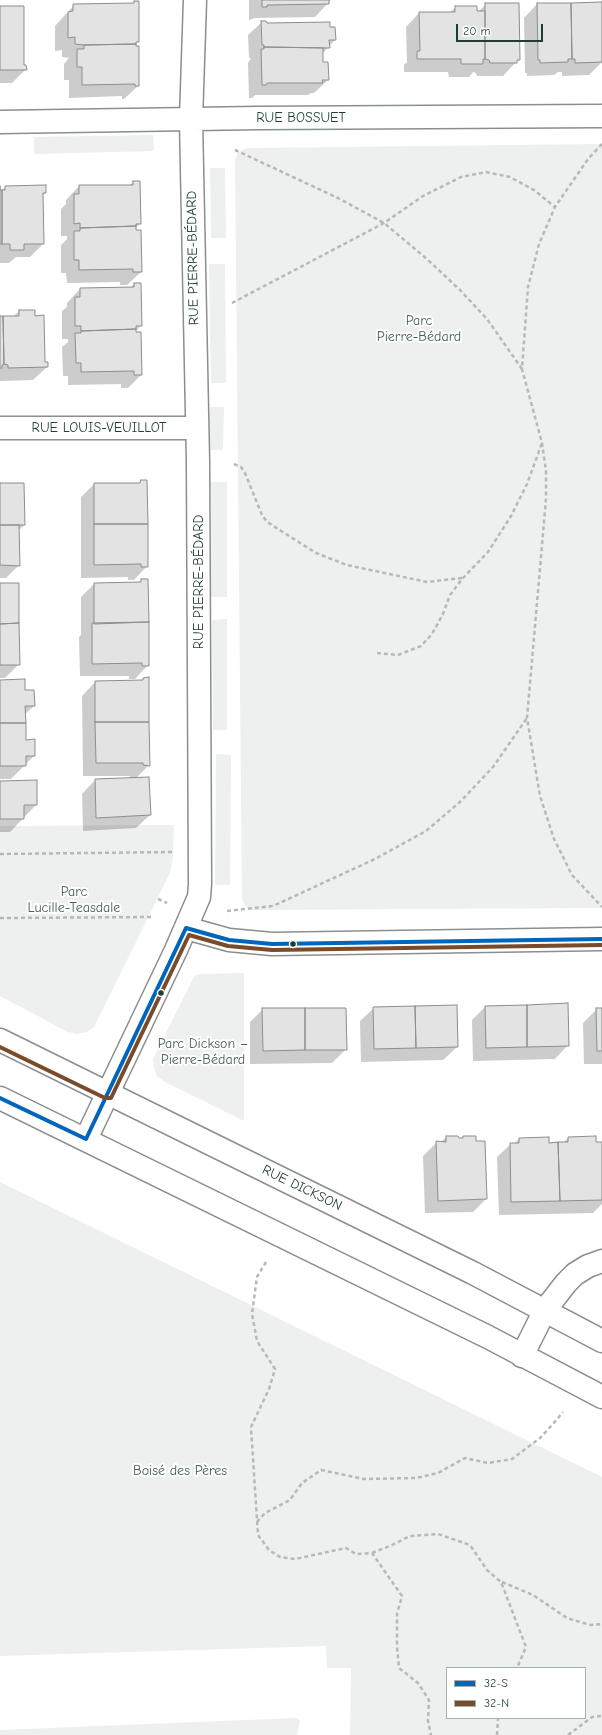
<!DOCTYPE html>
<html>
<head>
<meta charset="utf-8">
<style>
	body { margin:0 }
	#map { position:relative; width:602px; height:1735px; overflow:hidden; background:#fff; font-family:"Comic Neue",sans-serif }
	canvas { display:block }
	.legend { position:absolute; left:446px; top:1667px; width:140px; height:52px; box-sizing:border-box; background:#fff; border:1px solid #a5b1ae; margin:0; padding:5px 7px; list-style:none; font-size:12px; color:#1f3d34 }
	.legend li { display:flex; align-items:center; gap:8px; height:20px }
	.legend b { width:20px; border:1px solid #a5b1ae }
	.scale { position:absolute; left:456px; top:24px; width:87px; height:18px; box-sizing:border-box; border:2px solid #1f3d34; border-top:0; padding-left:5px; font-size:12px; line-height:14px; white-space:nowrap; color:#1f3d34; -webkit-text-stroke:3px #fff; paint-order:stroke }
</style>
</head>
<body>
<div id="map">
<canvas width="602" height="1735"></canvas>
<ul class="legend">
<li><b style="height:5px;background:#0065bd"></b>32-S</li>
<li><b style="height:5px;background:#7a4b2a"></b>32-N</li>
</ul>
<div class="scale">20 m</div>
</div>
<script>
const context = document.querySelector('canvas').getContext('2d');
context.lineJoin = 'round';
function fillPath(path, color) { context.fillStyle = color; context.fill(path, 'evenodd'); }
const toPath = rows => new Path2D(rows.map(r => 'M' + r).join(''));
function stroke(path, color, width, dash) { context.strokeStyle = color; context.lineWidth = width; context.lineCap = dash ? 'butt' : 'round'; context.setLineDash(dash || []); context.stroke(path); }
function write(font, color, halo, rows, align = 'center') {
  context.font = font + ' "Comic Neue",sans-serif'; context.lineWidth = 4; context.setLineDash([]); context.textBaseline = 'middle'; context.strokeStyle = halo; context.fillStyle = color; for (const [text, x, y, turn = 0] of rows) {
    context.save(); context.translate(x, y); context.rotate((+turn || 0) * Math.PI / 180); context.textAlign = isNaN(turn) ? turn : align; if (halo) context.strokeText(text, 0, 0); context.fillText(text, 0, 0); context.restore();
  }
}
fillPath(toPath([
	[153,135,154,151,34,154,34,137],
	[602,144,602,908,250,910,245,906,242,899,235,161,237,154,242,150,249,148],
	[210,168,225,168,226,238,211,238],
	[209,264,225,264,226,383,211,383],
	[210,407,224,407,223,450,209,450],
	[211,482,227,482,227,597,211,597],
	[227,619,227,730,213,730,212,620],
	[216,754,231,755,230,885,215,885],
	[174,825,173,858,170,873,94,1027,87,1032,77,1034,68,1032,0,996,0,826],
	[244,973,244,1121,165,1082,157,1076,154,1068,153,1059,195,975,200,974],
	[0,1182,602,1477,602,1735,350,1735,351,1668,327,1668,326,1646,0,1656],
	[447,1668,585,1668,585,1718,447,1718],
	[296,1718,300,1721,297,1735,0,1735,0,1730]
]), '#edf0ef');
fillPath(toPath([
	[249,0,331,0,315,17,255,18,249,20],
	[134,2,138,41,135,45,138,86,124,99,122,99,122,96,69,98,69,80,64,80,64,64,69,58,62,57,62,50,55,51,55,26,74,5,132,4],
	[602,3,602,62,589,75,562,76,562,72,558,72,554,75,527,76,527,73,525,73,524,18,537,4],
	[486,4,519,59,503,76,477,76,476,73,473,72,469,77,449,77,448,72,404,72,404,65,407,62,406,27,419,13,449,13,456,7,476,14],
	[0,7,26,69,12,83,0,83],
	[262,22,266,24,329,28,335,40,322,54,322,62,328,80,314,93,311,93,308,95,255,95,252,98,249,98,248,63,251,58,249,58,248,35],
	[133,182,139,182,140,223,135,229,141,272,127,285,120,285,120,282,67,283,66,273,61,273,61,245,67,239,67,236,61,236,61,209,66,204,66,200,79,186,129,186],
	[6,187,45,193,42,196,43,244,30,257,16,257,9,263,0,263,0,191],
	[134,284,141,325,134,333,141,375,128,388,121,388,121,384,68,385,68,376,63,376,62,347,68,342,68,339,62,339,62,311,67,307,67,303,80,289,130,288],
	[19,311,47,367,33,380,0,381,0,317,13,317],
	[141,481,147,566,134,580,128,580,128,577,81,578,81,497,94,484,138,484],
	[0,484,24,525,18,531,19,565,6,578,0,578],
	[142,580,148,665,135,679,129,679,129,676,80,676,79,637,81,635,81,597,94,584,139,583],
	[0,584,19,664,5,678,0,678],
	[143,679,149,765,136,778,150,815,136,828,83,831,82,794,95,780,130,779,130,776,83,776,82,696,95,682,140,681],
	[0,681,24,691,34,706,24,715,25,741,34,756,11,779,0,779],
	[0,782,36,805,10,832,0,832],
	[485,1007,568,1045,555,1059,473,1061,472,1020],
	[374,1008,457,1047,443,1060,361,1062,360,1021],
	[263,1009,346,1049,332,1063,250,1064,250,1022],
	[597,1009,602,1009,602,1064,584,1064,583,1023],
	[446,1137,461,1139,463,1137,475,1137,486,1199,473,1212,425,1213,423,1156,437,1142,441,1142],
	[568,1138,602,1143,602,1204,593,1213,499,1215,497,1157,511,1144,514,1144,519,1139,548,1144,563,1143]
]), '#0003');
const building = toPath([
	[262,0,329,0,329,4,267,5,267,7,262,7,262,0],
	[134,1,139,1,139,42,136,42,136,44,84,45,75,44,75,37,68,38,68,12,73,11,73,4,134,3,134,1],
	[602,2,602,62,575,63,575,59,572,59,571,3,602,2],
	[485,3,519,3,520,60,517,60,517,63,490,63,489,60,485,59,485,3],
	[537,3,571,3,572,59,568,59,568,62,540,63,540,60,538,60,537,3],
	[0,6,24,6,24,65,26,65,27,70,0,70,0,6],
	[455,6,477,6,477,11,485,11,485,59,483,59,483,64,461,64,461,59,417,59,417,51,420,51,419,12,455,12,455,6],
	[261,21,266,21,267,23,330,22,330,27,335,27,336,40,329,40,330,48,264,47,264,45,262,45,261,21],
	[136,44,136,46,139,46,139,86,135,86,135,84,82,85,82,67,77,67,77,49,84,49,84,45,136,44],
	[264,47,323,48,323,62,328,62,329,80,322,80,323,83,267,83,266,85,262,85,261,49,264,49,264,47],
	[133,181,140,181,141,224,136,224,136,226,80,228,80,223,74,224,74,194,79,194,79,185,133,185,133,181],
	[46,185,46,193,43,193,44,244,24,244,24,250,10,250,10,244,2,244,2,190,5,190,5,186,46,185],
	[0,186,0,190,2,190,2,244,0,244,0,186],
	[136,226,136,230,141,230,142,272,133,272,133,269,79,270,79,260,74,260,74,231,80,231,80,228,136,226],
	[134,283,141,283,142,326,136,326,136,329,81,331,81,326,75,326,75,297,80,297,80,288,134,287,134,283],
	[19,310,35,310,35,316,44,315,45,362,48,362,48,367,8,368,8,365,4,364,3,316,19,316,19,310],
	[0,316,3,316,4,364,2,365,2,368,0,368,0,316],
	[136,329,136,332,141,332,142,375,134,375,134,371,81,372,81,363,76,363,75,333,81,333,81,331,136,329],
	[141,480,147,480,148,524,94,524,94,483,140,483,141,480],
	[0,483,24,483,25,525,0,525,0,483],
	[94,524,148,524,148,567,141,567,141,564,94,565,94,524],
	[0,525,19,525,20,566,0,565,0,525],
	[141,579,148,579,149,622,94,624,94,583,141,582,141,579],
	[0,583,19,583,19,623,0,624,0,583],
	[149,622,149,666,142,666,142,663,92,664,92,623,149,622],
	[19,623,20,665,0,665,0,624,19,623],
	[149,677,149,722,95,722,95,681,143,680,143,678,149,677],
	[25,679,25,690,34,690,35,706,25,706,26,723,0,723,0,680,25,679],
	[95,722,149,722,150,766,143,765,143,763,96,763,95,722],
	[0,723,26,723,26,740,35,739,35,756,26,756,26,766,0,766,0,723],
	[149,777,151,815,96,818,95,779,149,777],
	[37,780,37,805,24,805,24,819,0,819,0,781,37,780],
	[568,1003,569,1046,527,1047,527,1005,568,1003],
	[457,1005,458,1047,416,1048,415,1006,457,1005],
	[527,1005,527,1047,486,1048,485,1006,527,1005],
	[415,1006,416,1048,374,1049,373,1007,415,1006],
	[262,1008,305,1008,305,1050,263,1051,262,1008],
	[305,1008,346,1008,347,1050,305,1050,305,1008],
	[596,1008,602,1008,602,1051,597,1051,596,1008],
	[446,1136,458,1136,459,1138,463,1138,463,1136,476,1136,476,1141,485,1141,487,1199,438,1201,436,1141,446,1142,446,1136],
	[596,1136,596,1142,602,1142,602,1200,560,1201,558,1142,568,1142,568,1137,596,1136],
	[549,1137,549,1143,558,1142,560,1201,511,1202,510,1143,519,1143,519,1138,549,1137]
]);
fillPath(building, '#e2e3e2');
stroke(building, '#898f8d', 1);
const minor = toPath([
	[0,122,258,118,602,116],
	[0,428,197,428],
	[186,928,229,940,272,944,602,939],
	[86,1139,176,950,199,897,200,884,198,462,191,120,195,0],
	[522,1356,545,1310,566,1283,575,1274,588,1266,602,1261]
]);
const secondary = toPath([
	[0,1040,473,1273,602,1341],
	[0,1098,488,1337,602,1397]
]);
stroke(minor, '#898f8d', 25);
stroke(secondary, '#898f8d', 25);
stroke(toPath([
	[602,144,588,159,555,207,539,244,528,287,522,369,542,443,546,471,546,499,527,718,540,796,554,839,572,875,602,907],
	[235,150,338,198,384,223,428,260,460,290,487,319,522,369],
	[232,303,384,223,423,196,461,177,486,172,510,177,534,190,555,207],
	[234,464,241,467,245,473,262,515,267,522,316,553,347,565,427,582,462,578],
	[377,653,398,655,421,646,432,634,443,614,450,595,463,578,488,552,511,516,527,484,542,443],
	[0,854,175,852],
	[158,899,167,903],
	[227,911,273,906,375,859,426,831,460,802,493,767,527,718],
	[0,918,152,917],
	[266,1262,257,1277,252,1314,257,1341,275,1369,269,1389,251,1427,258,1535,269,1550,280,1557,295,1559,346,1548,356,1554,372,1553,402,1596,397,1614,397,1647,399,1668,418,1683,429,1700,428,1721,431,1735],
	[257,1522,265,1513,290,1500,302,1483,321,1470,364,1479,416,1478,438,1473,465,1458,488,1463,512,1459,540,1438,553,1424,563,1412],
	[372,1553,392,1545,410,1536,438,1534,470,1545,487,1570,501,1582,526,1647,517,1668],
	[502,1582,533,1595,567,1618,590,1625,602,1624],
	[497,1735,498,1718],
	[568,1735,592,1717,602,1716]
]), '#b6b9b8', 2.5, [4, 3]);
stroke(minor, '#fff', 22);
stroke(secondary, '#fff', 22);
stroke(toPath([
	[0,1098,86,1139,186,928,229,940,272,944,602,939]
]), '#0065bd', 4);
stroke(toPath([
	[0,1047,105,1098,111,1098,189,935,228,946,272,950,602,945]
]), '#7a4b2a', 4);
for (const [x, y, r, color] of [
	[293,944,3.5,"#1f3d34"],
	[161,993,3.5,"#1f3d34"]
]) { const dot = new Path2D(); dot.arc(x, y, r, 0, 2 * Math.PI); context.fillStyle = color; context.fill(dot); stroke(dot, '#fff', 1.5); }
write('14px', '#1f3d34', '#fff', [
	["RUE BOSSUET",301,118],
	["RUE PIERRE-BÉDARD",193,258,-91],
	["RUE LOUIS-VEUILLOT",99,428],
	["RUE PIERRE-BÉDARD",199,582,-90],
	["RUE DICKSON",302,1188,26]
]);
write('14px', '#455e57', '#fff', [
	["Parc",419,321],
	["Pierre-Bédard",419,337],
	["Parc",74,892],
	["Lucille-Teasdale",74,908],
	["Parc Dickson –",203,1044],
	["Pierre-Bédard",203,1060],
	["Boisé des Pères",180,1471]
]);
</script>
</body>
</html>
